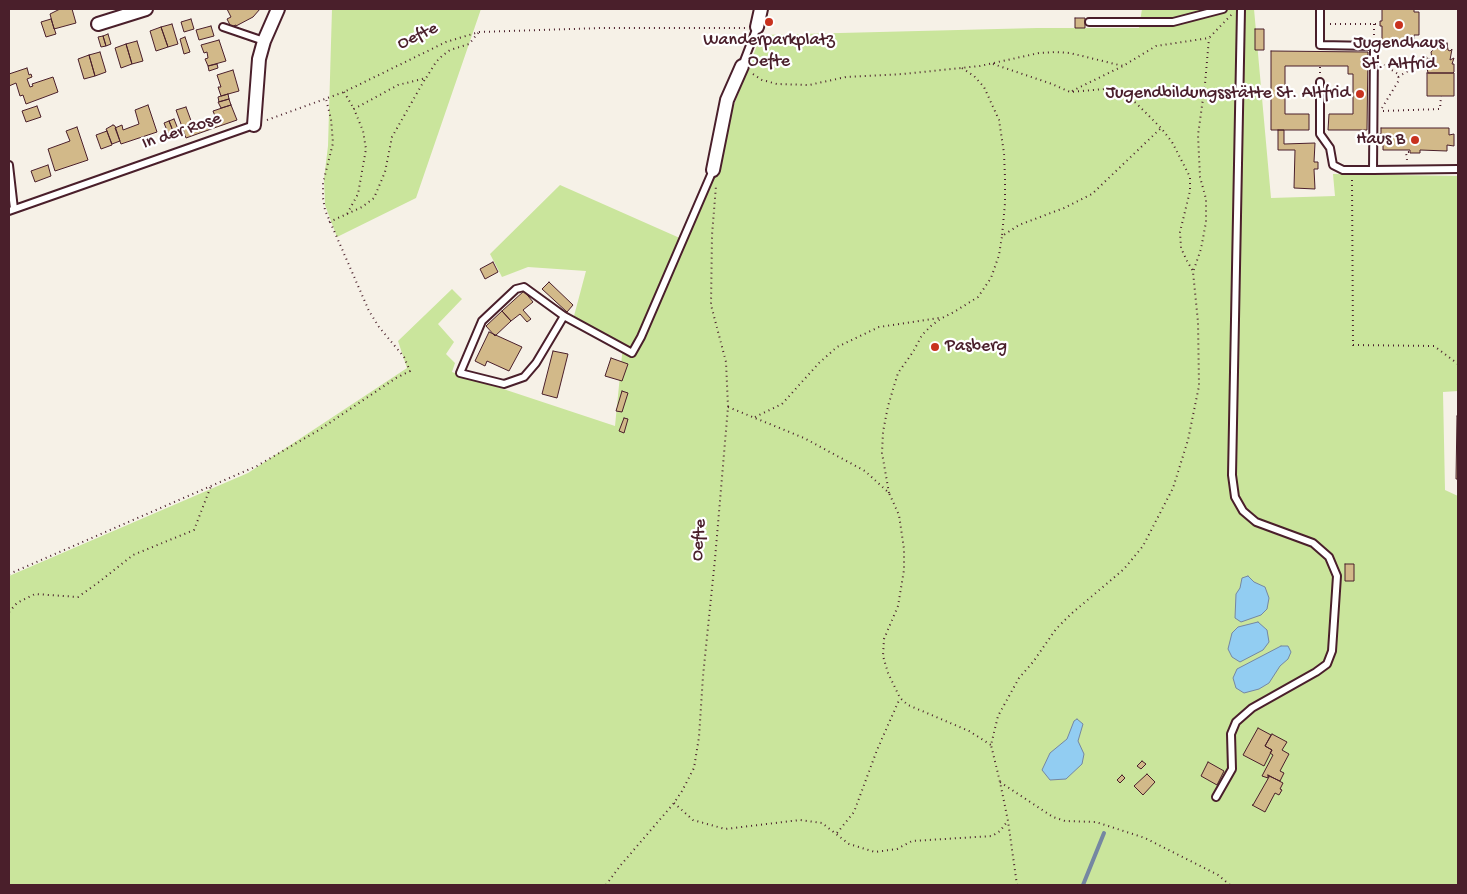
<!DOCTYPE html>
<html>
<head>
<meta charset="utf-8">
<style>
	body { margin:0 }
	#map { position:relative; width:1467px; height:894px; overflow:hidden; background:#f6f1e7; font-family:"Gochi Hand",sans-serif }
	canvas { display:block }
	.frame { position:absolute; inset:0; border:10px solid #4a1f2b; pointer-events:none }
</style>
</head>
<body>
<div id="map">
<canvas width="1467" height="894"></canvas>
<div class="frame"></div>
</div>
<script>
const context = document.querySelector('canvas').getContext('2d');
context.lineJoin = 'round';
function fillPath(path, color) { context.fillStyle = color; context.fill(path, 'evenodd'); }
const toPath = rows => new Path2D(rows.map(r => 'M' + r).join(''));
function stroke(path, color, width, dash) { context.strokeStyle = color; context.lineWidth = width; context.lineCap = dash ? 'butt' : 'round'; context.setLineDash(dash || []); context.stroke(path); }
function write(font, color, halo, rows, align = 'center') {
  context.font = font + ' "Gochi Hand",sans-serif'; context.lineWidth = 4.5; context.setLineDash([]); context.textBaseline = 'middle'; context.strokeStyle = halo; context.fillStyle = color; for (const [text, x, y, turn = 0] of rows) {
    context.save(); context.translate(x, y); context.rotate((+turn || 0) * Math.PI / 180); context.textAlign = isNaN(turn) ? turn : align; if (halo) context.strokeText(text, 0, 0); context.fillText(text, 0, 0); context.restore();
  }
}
fillPath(toPath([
	[332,9,481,9,416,198,337,237,325,205,324,179,328,146],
	[1142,9,1254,9,1271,198,1335,196,1333,174,1458,176,1458,391,1443,392,1445,490,1458,496,1458,885,9,885,9,576,248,473,407,368,398,341,452,289,462,299,438,324,454,342,446,354,455,363,452,372,615,426,623,345,574,316,586,271,528,267,502,277,490,254,560,185,682,239,761,35,1037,28,1139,28]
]), '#cae59c');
const water = toPath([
	[1248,576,1254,582,1265,587,1269,598,1267,609,1261,615,1241,622,1235,618,1236,594,1240,588,1242,578,1248,576],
	[1258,622,1267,630,1269,642,1263,650,1240,662,1232,657,1228,649,1232,633,1238,627,1258,622],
	[1281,646,1288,646,1291,652,1288,659,1280,666,1269,683,1259,689,1244,693,1236,688,1233,678,1237,669,1281,646],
	[1077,719,1083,724,1078,741,1084,754,1082,764,1066,779,1050,780,1042,770,1050,753,1067,739,1074,721,1077,719]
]);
fillPath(water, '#92cdf2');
stroke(water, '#7587a2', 1);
stroke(toPath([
	[1083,885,1104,833]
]), '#7587a2', 4);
const building = toPath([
	[60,9,72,9,76,23,54,29,50,14,60,9],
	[227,9,260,9,253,17,236,26,236,25,231,27,227,19,231,17,227,9],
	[1382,9,1414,9,1414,12,1419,12,1419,35,1414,35,1414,41,1382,41,1382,26,1380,26,1380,21,1382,21,1382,9],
	[1075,18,1085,18,1085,28,1075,28,1075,18],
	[51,19,56,34,46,37,41,22,51,19],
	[191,19,194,29,184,32,181,22,191,19],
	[172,24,178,44,168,47,161,27,172,24],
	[211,26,214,36,199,40,196,30,211,26],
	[161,27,168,47,156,51,150,31,161,27],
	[1255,29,1264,29,1264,50,1255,50,1255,29],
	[108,34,111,44,106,46,103,36,108,34],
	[103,36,106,46,101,47,98,37,103,36],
	[185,37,190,52,184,54,180,39,185,37],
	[219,40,226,61,208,66,205,59,208,58,207,52,204,53,201,45,219,40],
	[137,41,143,61,132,64,126,44,137,41],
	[1447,43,1448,50,1450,51,1452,49,1450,60,1454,58,1452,64,1454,64,1454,72,1453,73,1428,73,1427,68,1432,67,1432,65,1427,65,1425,55,1428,59,1432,58,1431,52,1435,48,1446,50,1447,43],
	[126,44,132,64,121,68,115,48,126,44],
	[1271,51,1368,52,1367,130,1328,130,1329,114,1353,114,1353,74,1348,74,1348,66,1285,66,1285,114,1309,114,1309,130,1271,130,1271,51],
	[100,52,106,72,95,76,89,55,100,52],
	[89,55,95,76,84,79,78,59,89,55],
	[217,64,218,68,209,71,208,66,217,64],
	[27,68,29,75,31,74,32,77,27,79,30,87,33,86,32,84,53,77,58,92,26,104,23,95,20,96,16,83,9,86,9,74,27,68],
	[233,70,239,91,221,96,218,87,221,87,217,75,233,70],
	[1427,73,1454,73,1454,96,1427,96,1427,73],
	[228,94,229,99,219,102,218,97,228,94],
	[229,99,231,105,221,108,218,102,229,99],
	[148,105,157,132,121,144,115,128,122,125,123,130,139,124,135,110,148,105],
	[231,105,237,120,214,128,210,118,215,116,213,111,231,105],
	[37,106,41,117,26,122,22,111,37,106],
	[186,107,193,126,210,118,214,128,186,138,176,110,186,107],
	[174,119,178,129,173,131,169,121,174,119],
	[169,121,173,131,168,133,164,123,169,121],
	[113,125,115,126,120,141,112,144,106,129,113,125],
	[77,127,88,160,55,171,48,149,70,141,66,131,77,127],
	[1381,128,1449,128,1449,135,1454,134,1454,146,1447,145,1447,151,1420,150,1420,153,1410,153,1410,150,1383,150,1383,145,1376,145,1376,134,1381,134,1381,128],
	[1278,130,1284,130,1284,144,1315,143,1314,162,1318,162,1318,169,1314,169,1315,189,1294,188,1295,150,1278,150,1278,130],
	[107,131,112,145,101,149,96,135,107,131],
	[48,165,51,176,35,182,31,171,48,165],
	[493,262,498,272,485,279,480,269,493,262],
	[549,282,573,305,567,312,542,289,549,282],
	[524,291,533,302,523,310,531,319,527,322,520,314,511,321,502,311,524,291],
	[502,311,511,321,495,336,486,326,502,311],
	[489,332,522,347,509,371,487,361,485,366,475,361,489,332],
	[553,351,568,354,557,398,542,394,553,351],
	[611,358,628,364,622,381,605,376,611,358],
	[622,391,628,393,622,412,616,411,622,391],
	[1457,416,1458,416,1458,479,1456,479,1457,416],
	[624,418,628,419,624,433,619,431,624,418],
	[1345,564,1354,564,1354,581,1345,581,1345,564],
	[1258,728,1271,735,1265,746,1272,750,1264,766,1243,755,1258,728],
	[1272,734,1287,742,1282,750,1289,754,1280,771,1284,773,1280,781,1269,776,1268,775,1268,778,1262,776,1273,755,1270,753,1272,750,1265,746,1272,734],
	[1142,761,1146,764,1141,769,1137,766,1142,761],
	[1208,762,1224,771,1217,785,1201,776,1208,762],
	[1147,774,1155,782,1143,795,1134,786,1147,774],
	[1122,775,1125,778,1120,783,1117,780,1122,775],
	[1268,775,1283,783,1280,789,1282,790,1279,795,1275,793,1265,812,1252,805,1253,805,1269,777,1268,775]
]);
fillPath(building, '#d2b989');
stroke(building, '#4a1f2b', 1);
const lane = toPath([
	[1320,9,1320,45,1374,46,1373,170,1458,169],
	[1089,22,1173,22,1223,9],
	[223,27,264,41],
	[742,66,757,27],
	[1320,82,1320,134,1330,148,1333,165,1343,170,1373,170],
	[9,165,14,209],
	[9,211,254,125],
	[564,316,536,363,524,377,504,384,460,373,482,321,516,289,524,287,564,316,632,353,641,337,713,170],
	[1216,797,1232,769,1231,734,1236,722,1252,708,1316,672,1327,664,1332,651,1337,576,1329,557,1313,543,1256,522,1243,511,1235,497,1232,475,1241,9]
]);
const street = toPath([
	[98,24,146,9],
	[757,27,761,9],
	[254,125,259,59,264,41,278,9],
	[713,170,727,100,742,66]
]);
stroke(lane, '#4a1f2b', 10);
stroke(street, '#4a1f2b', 16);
stroke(toPath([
	[1330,24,1380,24],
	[1374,24,1374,36],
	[993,64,1052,84,1070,92,1105,89,1120,93,1136,103,1161,128,1172,142,1190,177,1190,191,1180,232,1181,248,1187,261,1193,271],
	[1320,67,1320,73],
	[962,68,974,76,984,87,999,120,1004,153,1005,178,1005,203,1002,236],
	[753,74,762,80,777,84,809,85,846,77,903,74,980,66,1039,53,1056,52,1070,53,1123,66,1156,46,1209,38,1232,14],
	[1398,77,1413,68,1432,66],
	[1072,91,1123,66],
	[344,92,354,109],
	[1382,108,1399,80,1398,74,1384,65],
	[1383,111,1440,109,1441,96],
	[267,120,344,92,446,42,479,32,602,28,745,28],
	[1407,160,1406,152,1410,152],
	[1352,180,1353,345,1434,346,1458,364],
	[347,214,362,207,374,198,385,172,392,137,425,79],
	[329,222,347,214,358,194,366,149,363,131,354,109,398,85,426,78,436,62,442,56,450,50,469,44,479,32],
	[728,407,804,438,865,471,889,493,899,515,904,549,904,570,898,606,884,639,883,656,888,673,900,698,908,705,969,731,991,745],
	[755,417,782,404,819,363,837,347,879,327,939,318],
	[889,493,882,453,883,432,888,406,898,373,913,352,922,335,932,325,942,318,954,312,978,297,991,278,999,255,1002,236,1019,225,1064,208,1092,194,1161,128],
	[9,574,257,466,319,430,396,378,410,371,404,357,379,327,369,311,325,210,323,198,323,183,333,143,331,119,326,99],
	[9,612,17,603,35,594,78,597,99,582,133,555,194,530,211,486],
	[1000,782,1053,817,1065,821,1096,822,1145,838,1218,875,1230,885],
	[674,803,693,820,725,829,800,820,822,823,849,844,875,852,897,849,912,841,992,836,1000,831,1007,822],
	[837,833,854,812,877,750,900,698],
	[606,885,620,866,674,803,682,791,694,768,699,737,703,676,715,559,728,407,726,362,711,305,712,235,716,186],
	[1017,885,1008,821,1000,782,991,745,998,716,1019,678,1033,662,1056,629,1071,614,1124,569,1143,546,1173,488,1188,440,1199,386,1198,322,1193,272,1201,249,1206,222,1206,199,1200,177,1198,135,1205,84,1209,38]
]), '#4a1f2b', 2, [1, 4]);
stroke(lane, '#fff', 6);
stroke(street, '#fff', 12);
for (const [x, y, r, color] of [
	[769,22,5,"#c8321e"],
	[1399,25,5,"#c8321e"],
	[1360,94,5,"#c8321e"],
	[1415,140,5,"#c8321e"],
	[935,347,5,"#c8321e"]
]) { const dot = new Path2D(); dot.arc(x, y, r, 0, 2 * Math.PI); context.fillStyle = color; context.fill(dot); stroke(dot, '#fff', 2); }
write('18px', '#4a1f2b', '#fff', [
	["Oefte",418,37,-25],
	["In der Rose",182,132,-19],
	["Oefte",700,540,-85]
]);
write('18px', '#4a1f2b', '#fff', [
	["Wanderparkplatz",769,41],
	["Oefte",769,62],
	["Jugendhaus",1399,44],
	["St. Altfrid",1399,65],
	["Jugendbildungsstätte St. Altfrid",1350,94,"right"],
	["Haus B",1405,140,"right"],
	["Pasberg",945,347,"left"]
]);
</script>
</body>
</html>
